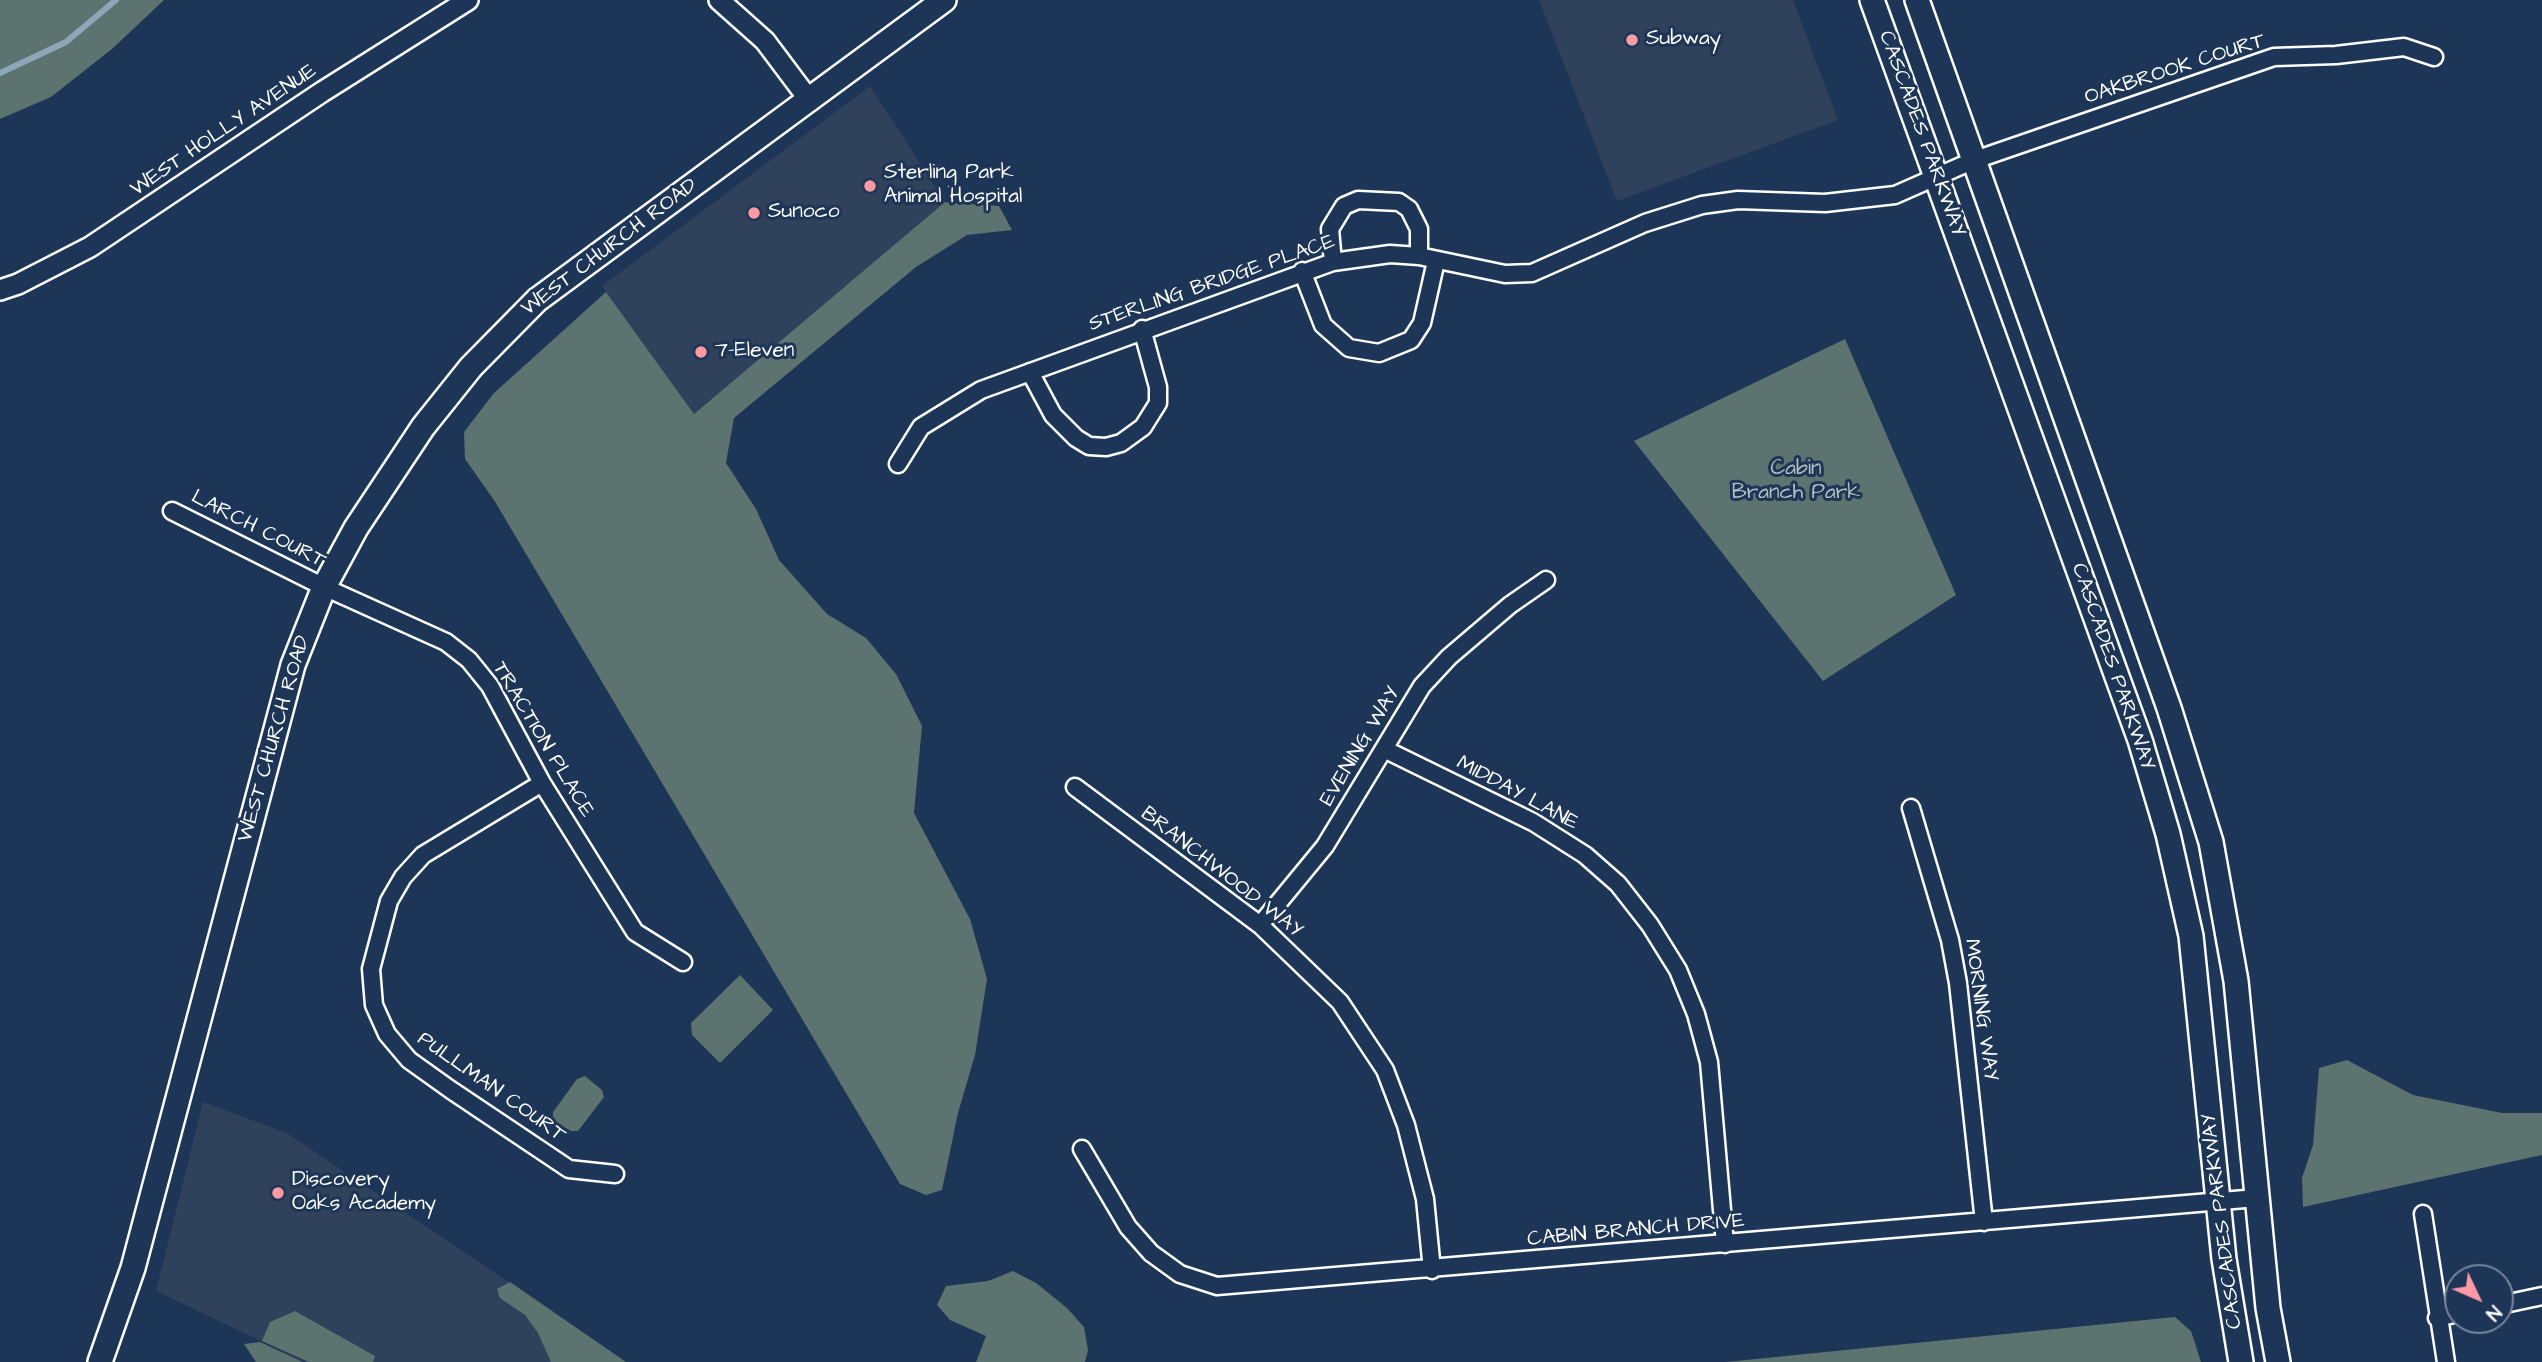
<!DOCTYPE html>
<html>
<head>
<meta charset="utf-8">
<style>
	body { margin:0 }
	#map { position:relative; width:2542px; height:1362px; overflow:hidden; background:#1d3557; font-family:"Architects Daughter",sans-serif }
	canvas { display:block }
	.north { position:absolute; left:2444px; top:1264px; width:70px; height:70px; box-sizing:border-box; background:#1d3557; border:2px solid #77869a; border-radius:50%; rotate:134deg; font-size:19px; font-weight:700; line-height:28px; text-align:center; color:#fff }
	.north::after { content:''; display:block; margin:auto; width:24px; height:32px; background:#ff9aa2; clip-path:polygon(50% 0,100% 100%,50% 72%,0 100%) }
</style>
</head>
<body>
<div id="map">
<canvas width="2542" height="1362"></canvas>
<div class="north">N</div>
</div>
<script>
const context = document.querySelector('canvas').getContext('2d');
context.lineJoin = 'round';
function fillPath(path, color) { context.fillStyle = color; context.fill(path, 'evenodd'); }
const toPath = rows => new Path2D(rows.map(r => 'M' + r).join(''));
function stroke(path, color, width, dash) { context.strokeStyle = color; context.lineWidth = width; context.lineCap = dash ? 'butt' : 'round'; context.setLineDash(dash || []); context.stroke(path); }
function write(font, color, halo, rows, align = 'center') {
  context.font = font + ' "Architects Daughter",sans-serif'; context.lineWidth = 6; context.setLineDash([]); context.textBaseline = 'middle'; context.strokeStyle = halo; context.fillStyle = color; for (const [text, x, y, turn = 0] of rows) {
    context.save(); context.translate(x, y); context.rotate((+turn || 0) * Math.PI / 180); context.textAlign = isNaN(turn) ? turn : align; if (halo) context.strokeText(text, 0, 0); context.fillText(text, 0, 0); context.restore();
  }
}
fillPath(toPath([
	[1539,0,1793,0,1838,120,1617,201],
	[870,86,945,202,694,414,602,286],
	[203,1102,287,1133,611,1351,612,1362,305,1362,156,1291]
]), '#30415c');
fillPath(toPath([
	[0,0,164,0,112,49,51,97,0,119],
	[945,202,999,206,1012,230,967,235,916,267,734,418,726,463,756,509,779,560,827,614,866,638,896,674,922,726,914,813,970,919,987,979,975,1055,958,1113,942,1190,926,1195,900,1184,494,500,465,459,464,432,494,393,606,292,694,414],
	[1845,339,1956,595,1823,681,1634,441],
	[740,975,773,1010,720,1063,692,1035,691,1023],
	[2347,1060,2413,1095,2502,1113,2542,1113,2542,1155,2303,1207,2302,1178,2313,1145,2319,1068],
	[585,1076,602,1090,604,1097,578,1131,571,1131,553,1121,553,1112,577,1079],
	[1013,1271,1036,1283,1067,1308,1084,1327,1088,1350,1085,1362,976,1362,986,1336,950,1320,937,1305,946,1286,988,1281],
	[510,1282,626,1362,551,1362,538,1333,525,1315,500,1298,497,1289],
	[295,1311,375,1356,373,1362,309,1362,262,1341,270,1322],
	[2175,1317,2191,1331,2201,1362,1726,1362],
	[260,1342,303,1362,256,1362,244,1344]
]), '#5d736f');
stroke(toPath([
	[0,73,66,42,116,0]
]), '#8ea6b9', 6);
const minor = toPath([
	[1333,262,1330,229,1344,206,1358,200,1399,202,1409,209,1419,229,1419,256],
	[1302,271,1323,325,1349,348,1379,353,1411,340,1422,323,1436,261],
	[1030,372,1053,415,1076,438,1089,446,1106,447,1121,443,1143,427,1158,403,1158,387,1142,329],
	[898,464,921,427,981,390,1333,262,1390,254,1419,256,1505,274,1532,273,1645,223,1702,205,1738,200,1825,203,1895,195,1972,161,2274,57,2336,55,2404,47,2434,57],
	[172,511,324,587,446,642,469,660,490,686,542,783,635,932,683,962],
	[1384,749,1533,822,1585,855,1618,884,1650,925,1678,970,1696,1014,1709,1062,1725,1244],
	[542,783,423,855,403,877,389,901,371,969,374,1005,387,1034,409,1060,451,1090,569,1169,615,1174],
	[1075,787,1260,925,1340,1002,1385,1070,1406,1125,1425,1199,1432,1270],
	[1911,808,1950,940,1958,983,1984,1222],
	[1260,925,1325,846,1422,686,1449,657,1510,605,1546,580],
	[1082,1149,1128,1227,1151,1253,1180,1274,1217,1286,2257,1198],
	[2423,1214,2446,1362],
	[2500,1305,2542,1296],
	[2437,1318,2458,1313]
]);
const tertiary = toPath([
	[719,0,765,41,810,101],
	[0,290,18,284,90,247,322,92,468,0]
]);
const secondary = toPath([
	[1872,0,2140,740,2168,834,2191,936,2224,1259,2241,1362],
	[1917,0,2169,708,2211,842,2236,981,2268,1308,2278,1362],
	[100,1362,133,1268,293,665,324,587,356,528,423,427,471,367,537,300,944,0]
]);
stroke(minor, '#fff', 21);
stroke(tertiary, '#fff', 24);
stroke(secondary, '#fff', 28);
stroke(minor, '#1d3557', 16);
stroke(tertiary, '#1d3557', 19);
stroke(secondary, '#1d3557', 23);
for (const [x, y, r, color] of [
	[1632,40,7,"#ff9aa2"],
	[870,186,7,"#ff9aa2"],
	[754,213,7,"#ff9aa2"],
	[701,352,7,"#ff9aa2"],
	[278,1193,7,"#ff9aa2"]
]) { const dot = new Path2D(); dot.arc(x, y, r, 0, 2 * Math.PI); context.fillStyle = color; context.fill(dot); stroke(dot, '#1d3557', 2.5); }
write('21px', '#fff', '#1d3557', [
	["Subway",1646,40],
	["Sterling Park",884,174],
	["Animal Hospital",884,198],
	["Sunoco",768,213],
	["7-Eleven",715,352],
	["Discovery",292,1181],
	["Oaks Academy",292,1205]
], 'left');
write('21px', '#fff', '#1d3557', [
	["OAKBROOK COURT",2175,70,-18],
	["WEST HOLLY AVENUE",224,131,-34],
	["CASCADES PARKWAY",1921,134,70],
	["WEST CHURCH ROAD",610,248,-37],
	["STERLING BRIDGE PLACE",1212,284,-19],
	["LARCH COURT",258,530,27],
	["CASCADES PARKWAY",2112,667,71],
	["WEST CHURCH ROAD",275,739,-74],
	["TRACTION PLACE",542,740,59],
	["EVENING WAY",1361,747,-59],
	["MIDDAY LANE",1517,794,28],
	["BRANCHWOOD WAY",1221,873,38],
	["MORNING WAY",1980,1010,82],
	["PULLMAN COURT",491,1088,35],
	["CASCADES PARKWAY",2223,1221,-97],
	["CABIN BRANCH DRIVE",1636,1231,-5]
]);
write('21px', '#b6c0be', '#1d3557', [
	["Cabin",1796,470],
	["Branch Park",1796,494]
]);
</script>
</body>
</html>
